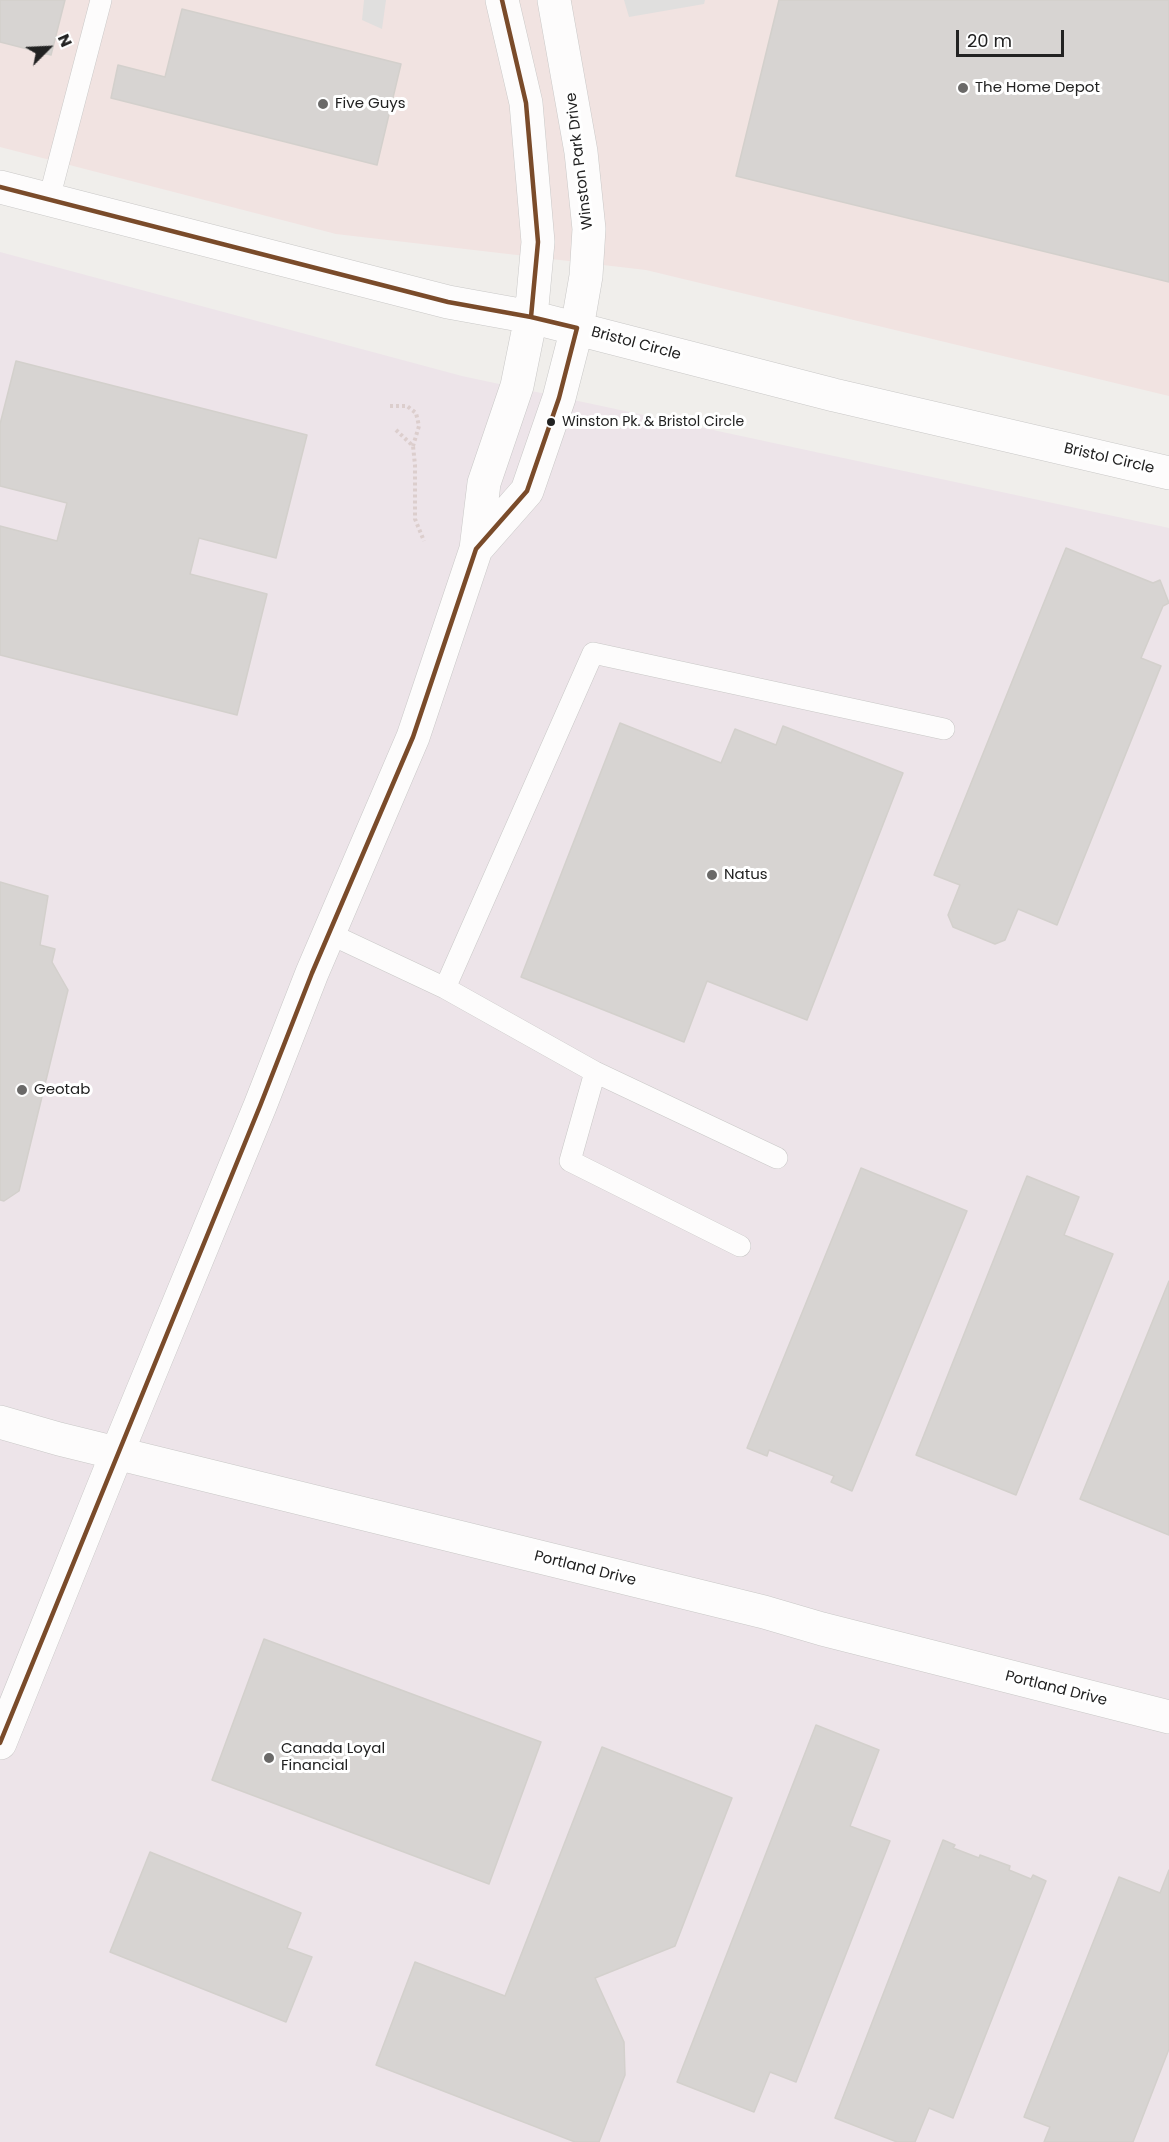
<!DOCTYPE html>
<html>
<head>
<meta charset="utf-8">
<style>
	body { margin:0 }
	#map { position:relative; width:1169px; height:2142px; overflow:hidden; background:#f0eeeb; font-family:Poppins,sans-serif }
	canvas { display:block }
	.north { position:absolute; left:18px; top:18px; width:60px; height:60px; -webkit-text-stroke:4px #fff; paint-order:stroke; rotate:66deg; font-size:16px; font-weight:700; line-height:24px; text-align:center; color:#222 }
	.north::after { content:''; display:block; margin:auto; width:21px; height:27px; background:#222; clip-path:polygon(50% 0,100% 100%,50% 72%,0 100%) }
	.scale { position:absolute; left:956px; top:30px; width:108px; height:27px; box-sizing:border-box; border:3px solid #222; border-top:0; padding-left:8px; font-size:18px; line-height:21px; white-space:nowrap; color:#222; -webkit-text-stroke:4px #fff; paint-order:stroke }
</style>
</head>
<body>
<div id="map">
<canvas width="1169" height="2142"></canvas>
<div class="north">N</div>
<div class="scale">20 m</div>
</div>
<script>
const context = document.querySelector('canvas').getContext('2d');
context.lineJoin = 'round';
function fillPath(path, color) { context.fillStyle = color; context.fill(path, 'evenodd'); }
const toPath = rows => new Path2D(rows.map(r => 'M' + r).join(''));
function stroke(path, color, width, dash) { context.strokeStyle = color; context.lineWidth = width; context.lineCap = dash ? 'butt' : 'round'; context.setLineDash(dash || []); context.stroke(path); }
function write(font, color, halo, rows, align = 'center') {
  context.font = font + ' Poppins,sans-serif'; context.lineWidth = 6; context.setLineDash([]); context.textBaseline = 'middle'; context.strokeStyle = halo; context.fillStyle = color; for (const [text, x, y, turn = 0] of rows) {
    context.save(); context.translate(x, y); context.rotate((+turn || 0) * Math.PI / 180); context.textAlign = isNaN(turn) ? turn : align; if (halo) context.strokeText(text, 0, 0); context.fillText(text, 0, 0); context.restore();
  }
}
fillPath(toPath([
	[0,0,1169,0,1169,396,646,270,336,234,0,147]
]), '#f1e3e1');
fillPath(toPath([
	[0,252,462,376,1169,528,1169,2142,0,2142]
]), '#ede4e9');
fillPath(toPath([
	[364,0,386,0,382,29,362,20],
	[624,0,705,0,704,4,629,17]
]), '#e0dfde');
const building = toPath([
	[0,0,65,0,51,55,0,42,0,0],
	[779,0,1169,0,1169,282,736,176,779,0],
	[182,9,401,64,377,165,111,98,118,65,165,77,182,9],
	[16,361,307,435,276,558,199,538,190,574,267,594,237,715,0,655,0,526,57,541,67,503,0,486,0,424,16,361],
	[1066,548,1153,583,1160,580,1169,603,1163,606,1141,658,1161,666,1057,925,1018,909,1005,940,995,944,953,927,948,915,960,885,934,875,1066,548],
	[620,723,721,763,735,729,776,745,783,726,903,773,807,1020,707,981,684,1042,521,977,620,723],
	[0,882,48,896,40,945,55,949,52,962,68,990,19,1191,4,1201,0,1200,0,882],
	[861,1168,967,1211,852,1491,831,1482,834,1476,769,1450,767,1456,747,1448,861,1168],
	[1027,1176,1079,1197,1064,1235,1113,1254,1016,1495,916,1455,1027,1176],
	[1169,1281,1169,1535,1080,1499,1169,1281],
	[264,1639,541,1742,489,1884,212,1780,264,1639],
	[816,1725,879,1750,850,1826,890,1841,796,2082,770,2072,754,2112,677,2082,816,1725],
	[602,1747,732,1798,675,1946,595,1978,624,2042,625,2075,599,2142,575,2142,376,2065,415,1962,505,1996,602,1747],
	[943,1840,955,1845,953,1848,979,1858,980,1855,1010,1866,1009,1870,1031,1879,1033,1875,1046,1881,953,2118,929,2108,915,2142,897,2142,835,2118,943,1840],
	[150,1852,301,1913,287,1948,312,1957,286,2022,110,1952,150,1852],
	[1169,1870,1169,2049,1133,2142,1044,2142,1050,2127,1024,2117,1119,1877,1160,1893,1169,1870]
]);
fillPath(building, '#d7d4d2');
stroke(building, '#d3d0cc', 1.5);
const service = toPath([
	[49,199,101,0],
	[328,933,445,988,593,653,944,729],
	[445,988,595,1072,777,1158],
	[595,1072,570,1161,740,1246]
]);
const minor = toPath([
	[0,1422,59,1439,764,1612,822,1629,1169,1717]
]);
const tertiary = toPath([
	[0,187,448,302,531,317,834,395,1169,473],
	[476,549,527,491,559,398,577,328,586,276,589,229,581,152,554,0],
	[0,1743,117,1453,260,1106,312,973,413,737,476,549,484,483,517,386,531,317,538,242,526,103,502,0]
]);
stroke(service, '#c9c8c7', 22);
stroke(minor, '#c9c8c7', 34);
stroke(tertiary, '#c9c8c7', 34);
stroke(toPath([
	[390,406,407,406,416,413,419,426,413,446],
	[396,430,413,446,415,465,415,519,424,541]
]), '#dccecd', 4, [3, 3]);
stroke(service, '#fdfcfc', 21);
stroke(minor, '#fdfcfc', 33);
stroke(tertiary, '#fdfcfc', 33);
stroke(toPath([
	[502,0,526,103,538,242,531,317],
	[0,187,448,302,531,317,577,328,559,398,527,491,476,549,413,737,312,973,260,1106,0,1743]
]), '#7a4b2a', 4.5);
for (const [x, y, r, color] of [
	[963,88,6,"#6a6968"],
	[323,104,6,"#6a6968"],
	[551,422,5,"#222"],
	[712,875,6,"#6a6968"],
	[22,1090,6,"#6a6968"],
	[269,1758,6,"#6a6968"]
]) { const dot = new Path2D(); dot.arc(x, y, r, 0, 2 * Math.PI); context.fillStyle = color; context.fill(dot); stroke(dot, '#fff', 2); }
write('14px', '#222', '#fff', [
	["Winston Pk. & Bristol Circle",562,422]
], 'left');
write('15px', '#222', '#fff', [
	["The Home Depot",975,88],
	["Five Guys",335,104],
	["Natus",724,875],
	["Geotab",34,1090],
	["Canada Loyal",281,1749],
	["Financial",281,1766]
], 'left');
write('15px', '#222', '#fff', [
	["Winston Park Drive",580,161,-97],
	["Bristol Circle",636,344,15],
	["Bristol Circle",1109,459,13],
	["Portland Drive",585,1569,14],
	["Portland Drive",1056,1689,14]
]);
</script>
</body>
</html>
